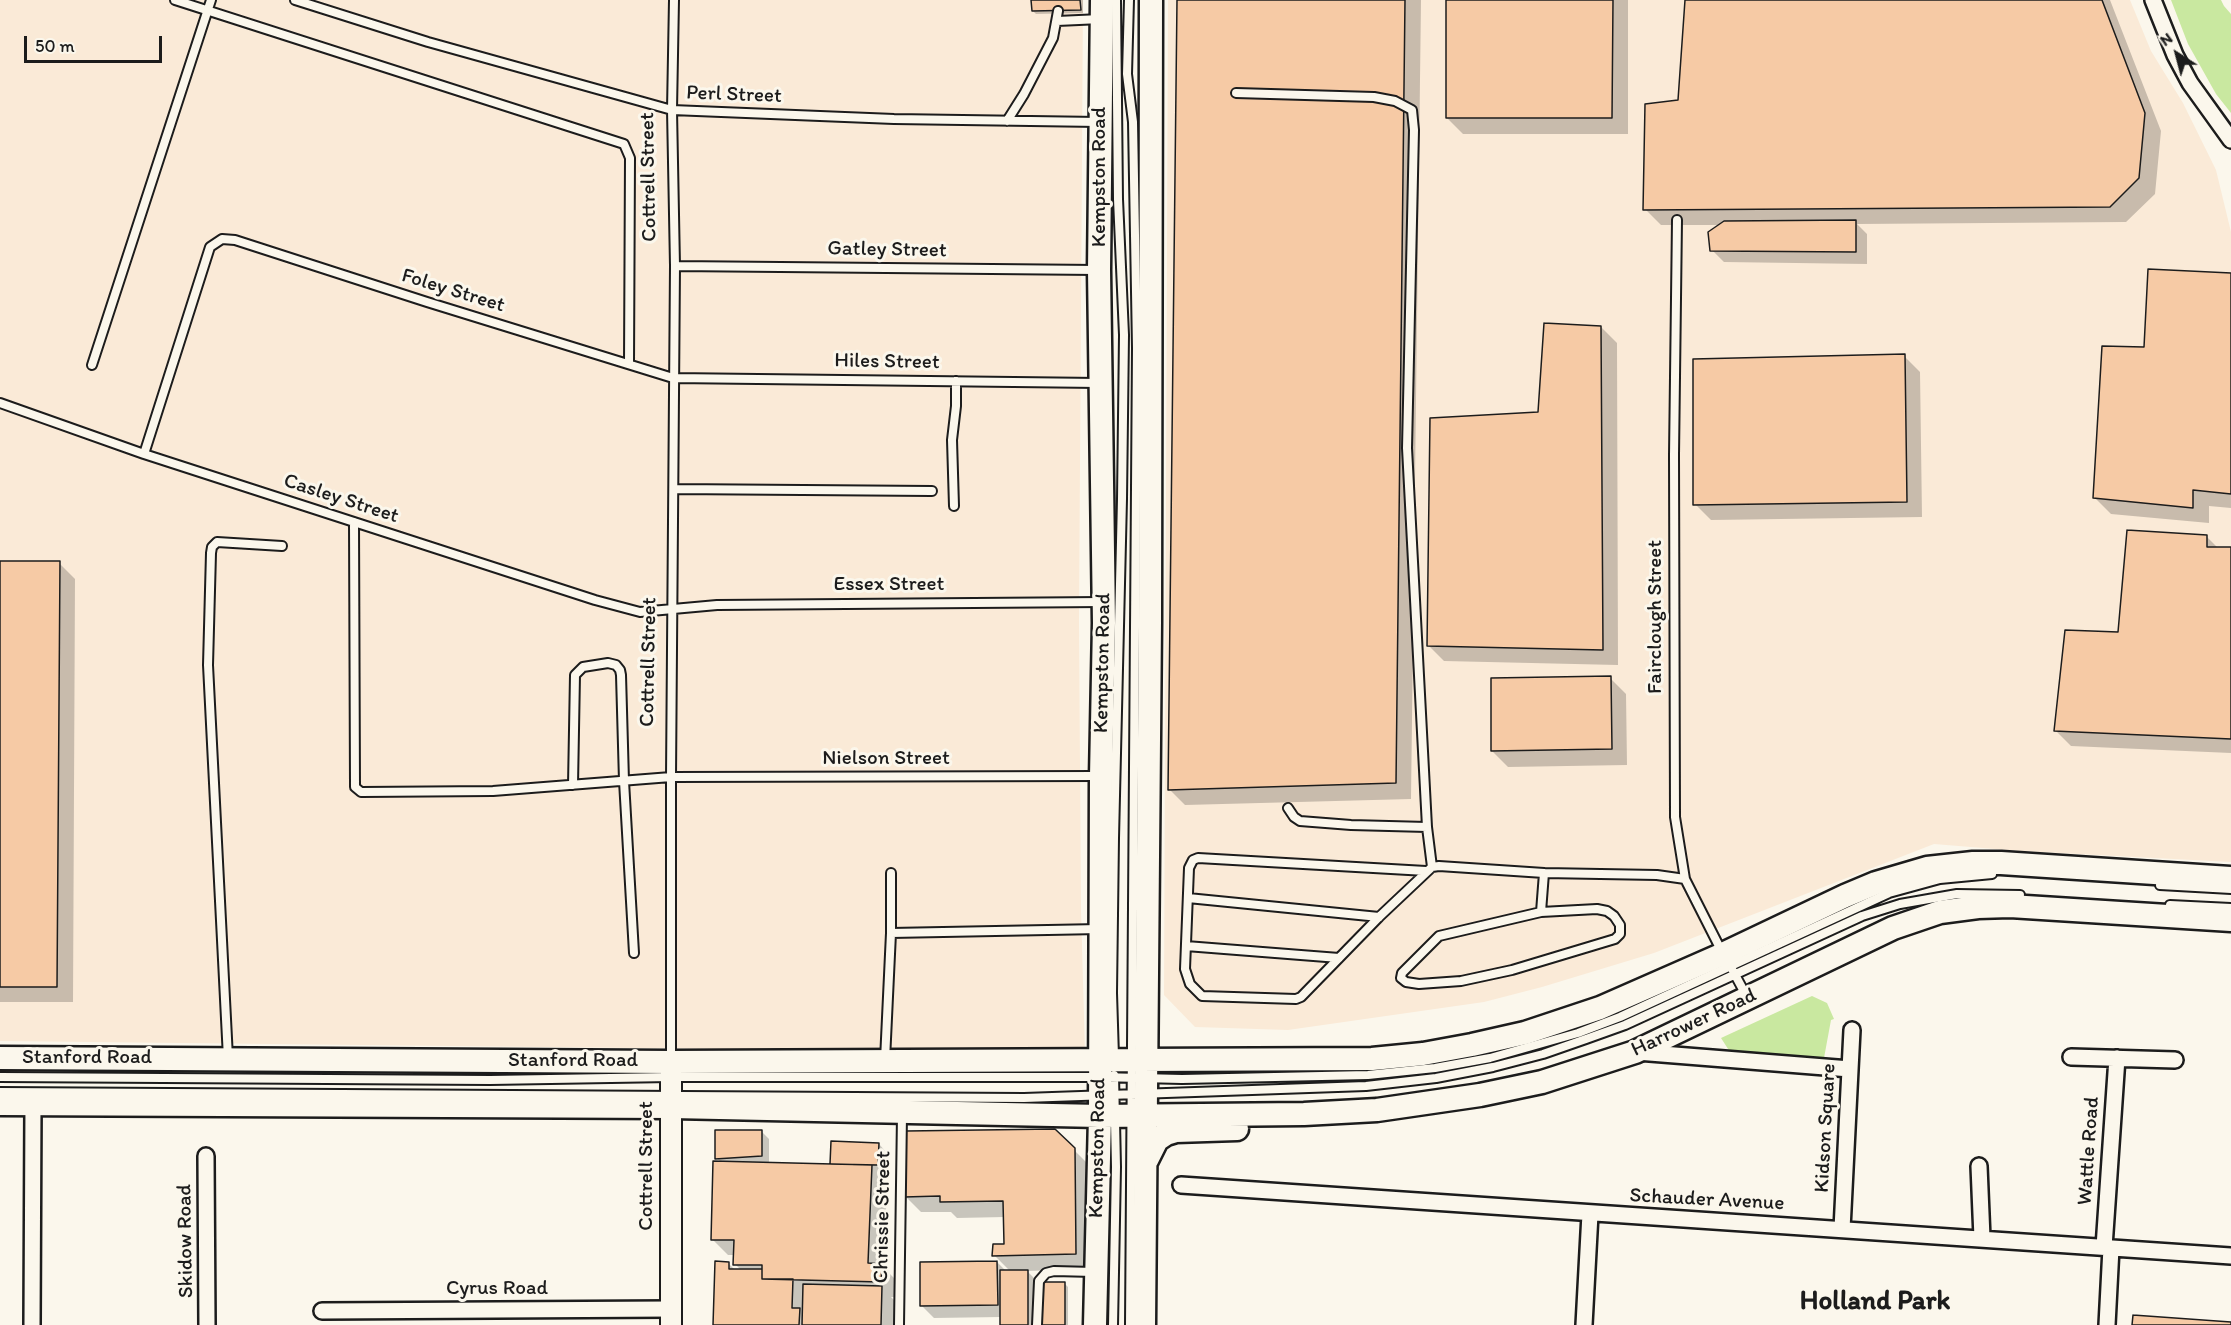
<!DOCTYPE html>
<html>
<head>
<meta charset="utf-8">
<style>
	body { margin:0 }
	#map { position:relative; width:2231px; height:1325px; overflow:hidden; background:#fbf7ec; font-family:Itim,sans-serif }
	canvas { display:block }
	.north { position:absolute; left:2147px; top:24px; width:60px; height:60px; -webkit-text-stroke:4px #fbf7ec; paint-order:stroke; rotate:324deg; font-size:16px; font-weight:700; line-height:24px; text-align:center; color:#1c1c1c }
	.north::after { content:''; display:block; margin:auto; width:21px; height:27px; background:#1c1c1c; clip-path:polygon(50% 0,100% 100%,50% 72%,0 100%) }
	.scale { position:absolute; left:24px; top:36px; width:138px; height:27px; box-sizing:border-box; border:3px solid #1c1c1c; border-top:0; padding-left:8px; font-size:18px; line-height:21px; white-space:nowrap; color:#1c1c1c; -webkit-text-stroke:4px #fbf7ec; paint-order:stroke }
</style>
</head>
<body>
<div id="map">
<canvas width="2231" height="1325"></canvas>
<div class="north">N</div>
<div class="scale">50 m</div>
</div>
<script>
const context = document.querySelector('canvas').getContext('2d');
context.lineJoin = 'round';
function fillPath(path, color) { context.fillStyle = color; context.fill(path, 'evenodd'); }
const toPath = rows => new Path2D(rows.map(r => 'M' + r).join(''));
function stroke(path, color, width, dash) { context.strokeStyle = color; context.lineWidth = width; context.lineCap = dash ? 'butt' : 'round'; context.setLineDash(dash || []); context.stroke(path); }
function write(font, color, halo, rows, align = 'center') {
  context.font = font + ' Itim,sans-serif'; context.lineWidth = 6; context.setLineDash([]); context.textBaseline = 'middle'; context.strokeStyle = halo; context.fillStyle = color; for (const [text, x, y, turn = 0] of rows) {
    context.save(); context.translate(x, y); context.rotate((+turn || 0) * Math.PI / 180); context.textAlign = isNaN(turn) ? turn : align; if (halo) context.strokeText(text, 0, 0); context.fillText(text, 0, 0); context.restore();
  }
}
fillPath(toPath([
	[0,0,1083,0,1079,621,1081,910,1085,1053,0,1041],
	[1168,0,2130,0,2151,51,2183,103,2216,170,2231,232,2231,862,2020,851,1934,844,1654,953,1542,987,1484,1002,1288,1030,1195,1027,1164,995]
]), '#faead7');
fillPath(toPath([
	[2171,0,2221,0,2224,6,2231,14,2231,113,2216,94,2188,44],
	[1812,996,1827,1003,1834,1019,1831,1020,1824,1058,1730,1052,1721,1038]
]), '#c9e8a0');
fillPath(toPath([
	[1033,0,1083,0,1083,13,1036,14,1033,11],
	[1179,0,1421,0,1411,799,1185,805,1169,789],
	[1448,0,1628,0,1628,134,1463,134,1447,118],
	[1686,0,2110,0,2161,131,2155,194,2126,222,1857,224,1867,234,1867,264,1724,262,1712,250,1721,225,1661,225,1645,209,1679,101],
	[2231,275,2231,508,2209,506,2209,523,2111,514,2095,498,2145,348],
	[1601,327,1617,343,1618,665,1444,661,1428,645,1539,413],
	[1904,356,1920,372,1922,517,1711,520,1695,504],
	[2206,536,2218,548,2231,548,2231,753,2071,746,2055,730,2120,634],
	[0,563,59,563,75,579,73,1002,0,1002],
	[1610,678,1626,694,1627,765,1508,767,1492,751],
	[1054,1130,1090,1166,1091,1269,1027,1271,1040,1284,1039,1325,1001,1325,1001,1317,934,1318,922,1306,997,1262,1006,1271,1010,1271,994,1255,1006,1246,1005,1217,957,1218,951,1212,921,1212,905,1196],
	[761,1131,769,1139,769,1164,832,1166,879,1144,886,1152,886,1172,877,1172,887,1183,884,1268,897,1281,897,1297,891,1297,897,1303,897,1325,715,1325,728,1263,735,1270,741,1270,735,1264,735,1255,728,1255,712,1239,721,1162,716,1158],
	[1064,1283,1068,1287,1068,1325,1043,1325]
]), '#0003');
const building = toPath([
	[1031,0,1080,0,1081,10,1032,11,1031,0],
	[1177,0,1405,0,1396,783,1168,790,1177,0],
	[1446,0,1613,0,1612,118,1446,118,1446,0],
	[1685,0,2102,0,2145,113,2139,178,2110,207,1643,210,1645,104,1678,100,1685,0],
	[1856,220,1856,252,1710,251,1708,232,1724,221,1856,220],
	[2148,269,2231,273,2231,494,2193,490,2193,508,2093,498,2102,346,2144,347,2148,269],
	[1544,323,1601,326,1603,650,1427,646,1430,418,1538,412,1544,323],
	[1905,354,1907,502,1693,505,1693,359,1905,354],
	[2127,530,2207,535,2207,547,2231,547,2231,739,2054,731,2065,630,2118,632,2127,530],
	[0,561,60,561,57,987,0,987,0,561],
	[1611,676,1612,749,1491,751,1491,678,1611,676],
	[1055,1129,1075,1148,1076,1254,992,1256,993,1244,1004,1244,1003,1201,940,1202,940,1196,904,1197,906,1131,1055,1129],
	[715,1130,762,1130,762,1156,715,1159,715,1130],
	[831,1141,879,1143,878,1165,830,1164,831,1141],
	[713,1161,872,1165,868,1263,882,1264,881,1282,762,1279,762,1265,733,1265,734,1240,711,1240,713,1161],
	[715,1261,729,1262,729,1269,762,1269,762,1279,793,1279,792,1308,800,1308,799,1325,713,1325,715,1261],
	[997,1261,998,1305,920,1306,920,1262,997,1261],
	[1000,1270,1028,1270,1028,1325,1000,1325,1000,1270],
	[1041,1282,1065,1282,1065,1325,1041,1325,1041,1282],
	[803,1284,882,1286,881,1325,802,1325,803,1284],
	[2133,1315,2231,1322,2231,1325,2132,1325,2133,1315]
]);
fillPath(building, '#f6caa5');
stroke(building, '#1c1c1c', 1.5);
const service = toPath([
	[175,0,624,144,630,158,629,364],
	[295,0,428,42,672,110,894,119,1099,122],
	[1129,0,1127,74,1133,122,1137,348,1130,1325],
	[1057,21,1101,19],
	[1236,93,1374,97,1395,101,1412,110,1414,130,1407,448,1427,827,1432,867],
	[1007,121,1024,94,1053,38,1058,11],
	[1677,220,1674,455,1675,817,1685,879,1722,952],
	[675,266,1097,270],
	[92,365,211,0],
	[0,403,144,454,595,600,640,612,717,605,1103,602],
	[144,454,210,247,222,239,235,240,427,302,673,378,1099,383],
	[674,489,932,491],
	[954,506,952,440,956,406,956,381],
	[354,522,355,787,361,792,493,791,671,777,1099,776],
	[573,785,575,675,583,667,608,663,616,665,620,670,621,675,624,781,634,953],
	[1288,808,1294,817,1300,821,1351,825,1427,827],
	[1426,871,1198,858,1193,860,1189,868,1185,969,1190,984,1202,996,1296,999,1301,997,1379,917,1432,867,1439,866,1544,873,1657,875,1685,879],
	[2160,885,2231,889],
	[1188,898,1379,917],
	[2170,905,2231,908],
	[1541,912,1597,909,1607,911,1614,916,1620,925,1620,934,1615,939,1512,970,1461,981,1419,984,1406,982,1401,978,1402,973,1439,936,1541,912,1544,873],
	[891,933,1100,929],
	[1186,946,1339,958],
	[1733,971,1747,997],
	[1114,1057,1112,993,1114,838,1122,499,1124,335,1118,199,1116,0],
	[228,1058,208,665,211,553,212,547,217,542,282,546],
	[671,1060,671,777,675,266,672,110,674,0],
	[885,1060,891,933,891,873],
	[0,1077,490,1080,671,1077,1099,1077,1182,1079,1368,1075,1435,1068,1490,1058,1578,1033,1620,1017,1889,893,1940,879,1992,874],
	[0,1092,1024,1098,1366,1086,1436,1078,1493,1067,1543,1054,1586,1039,1625,1025,1862,916,1900,904,1957,894,2020,895],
	[899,1325,902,1115],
	[1037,1325,1039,1281,1046,1273,1054,1271,1094,1272],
	[1113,1325,1116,1167,1114,1075]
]);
const minor = toPath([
	[2153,0,2175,55,2190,83,2231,140],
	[1637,1052,1850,1069],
	[2071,1057,2175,1060],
	[206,1156,207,1325],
	[1979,1166,1982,1238],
	[1181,1185,2231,1256],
	[1842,1229,1852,1030],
	[2104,1247,2117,1058],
	[322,1311,671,1309],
	[32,1325,33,1103],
	[1584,1325,1590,1214],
	[2107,1325,2111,1248]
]);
const tertiary = toPath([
	[671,1325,671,1062]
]);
const secondary = toPath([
	[0,1058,671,1062,1372,1059,1423,1054,1472,1045,1525,1033,1600,1008,1723,954,1845,896,1876,883,1927,868,1973,863,2001,863,2231,878],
	[0,1104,672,1107,1100,1116,1304,1114,1377,1110,1480,1095,1542,1082,1635,1052,1893,928,1940,912,1978,907,2010,906,2231,920],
	[1147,1160,1157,1140,1166,1134,1176,1131,1237,1129],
	[1095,1325,1100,1116,1101,776,1104,623,1099,270,1102,0],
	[1144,1325,1150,622,1151,0]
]);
stroke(service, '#1c1c1c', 12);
stroke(minor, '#1c1c1c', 20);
stroke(tertiary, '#1c1c1c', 24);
stroke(secondary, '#1c1c1c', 27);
stroke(service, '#fbf7ec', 8);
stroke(minor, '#fbf7ec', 15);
stroke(tertiary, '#fbf7ec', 20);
stroke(secondary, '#fbf7ec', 22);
write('21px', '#1c1c1c', '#fbf7ec', [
	["Perl Street",734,95,2],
	["Cottrell Street",649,177,-91],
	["Kempston Road",1100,177,-90],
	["Gatley Street",887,250,1],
	["Foley Street",453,291,17],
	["Hiles Street",887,362,1],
	["Casley Street",341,499,18],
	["Essex Street",889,585],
	["Fairclough Street",1656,617,-90],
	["Cottrell Street",649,662,-89],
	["Kempston Road",1103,663,-89],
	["Nielson Street",886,759],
	["Harrower Road",1694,1023,-25],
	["Stanford Road",87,1058],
	["Stanford Road",573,1061],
	["Kidson Square",1826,1128,-87],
	["Kempston Road",1098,1148,-89],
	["Wattle Road",2089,1151,-86],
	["Cottrell Street",647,1166,-90],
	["Schauder Avenue",1707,1200,3],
	["Chrissie Street",883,1217,-89],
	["Skidow Road",186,1241,-91],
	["Cyrus Road",497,1289]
]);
write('bold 27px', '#1c1c1c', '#fbf7ec', [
	["Holland Park",1875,1302]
]);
</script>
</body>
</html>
